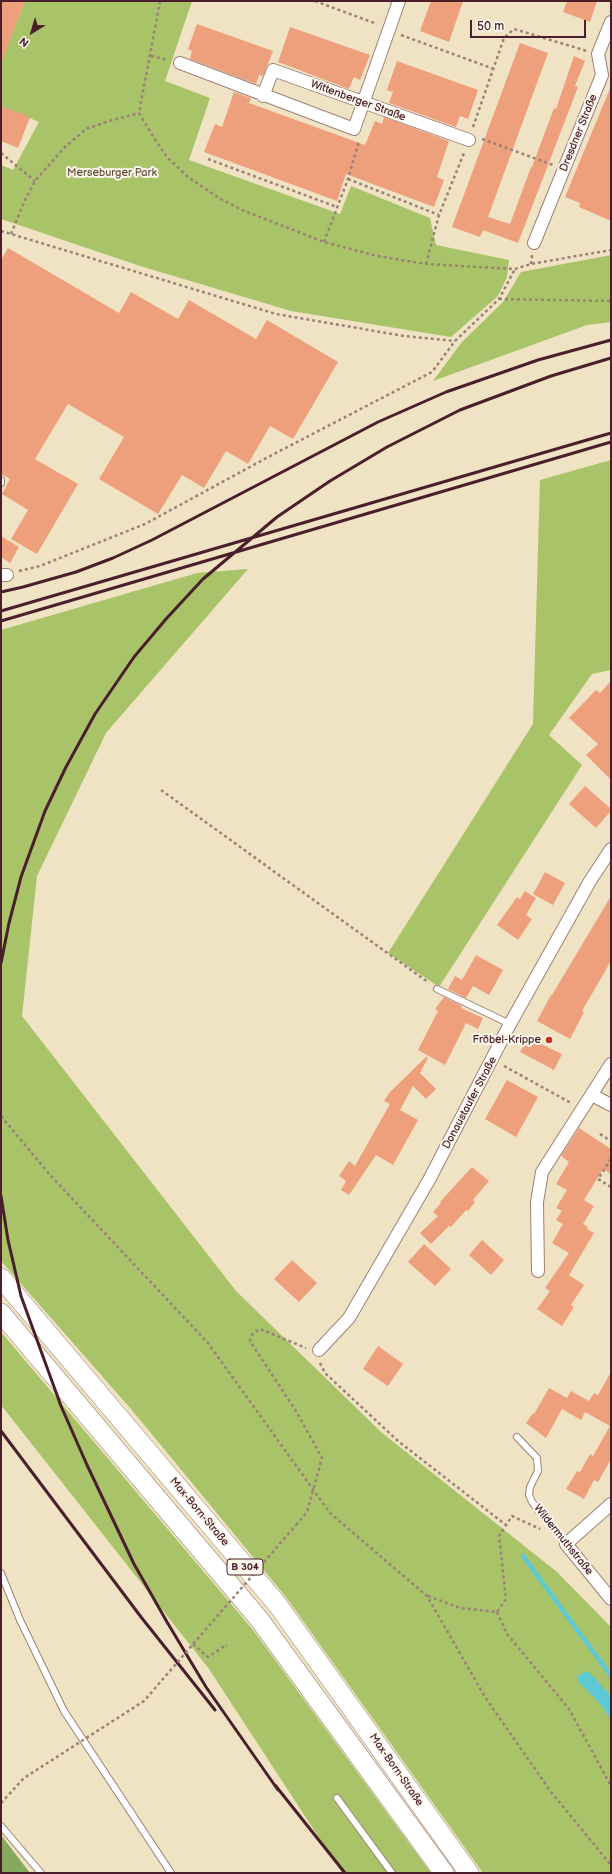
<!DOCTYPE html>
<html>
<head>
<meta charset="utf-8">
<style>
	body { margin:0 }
	#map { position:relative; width:612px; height:1874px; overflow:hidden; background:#efe3c4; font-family:"Balsamiq Sans",sans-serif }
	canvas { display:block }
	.frame { position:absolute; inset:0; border:2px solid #4a1f2b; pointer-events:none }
	.north { position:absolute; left:12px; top:12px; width:40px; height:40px; -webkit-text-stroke:3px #fbf7ec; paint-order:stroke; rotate:218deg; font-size:11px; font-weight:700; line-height:16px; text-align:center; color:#4a1f2b }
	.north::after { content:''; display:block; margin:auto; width:14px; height:18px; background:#4a1f2b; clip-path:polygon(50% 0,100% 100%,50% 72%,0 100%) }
	.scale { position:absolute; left:470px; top:20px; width:116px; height:18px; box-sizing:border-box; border:2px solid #4a1f2b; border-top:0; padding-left:5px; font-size:12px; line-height:14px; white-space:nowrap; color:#4a1f2b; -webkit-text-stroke:3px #fbf7ec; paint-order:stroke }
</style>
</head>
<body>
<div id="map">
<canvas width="612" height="1874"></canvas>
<div class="frame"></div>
<div class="north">N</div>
<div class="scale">50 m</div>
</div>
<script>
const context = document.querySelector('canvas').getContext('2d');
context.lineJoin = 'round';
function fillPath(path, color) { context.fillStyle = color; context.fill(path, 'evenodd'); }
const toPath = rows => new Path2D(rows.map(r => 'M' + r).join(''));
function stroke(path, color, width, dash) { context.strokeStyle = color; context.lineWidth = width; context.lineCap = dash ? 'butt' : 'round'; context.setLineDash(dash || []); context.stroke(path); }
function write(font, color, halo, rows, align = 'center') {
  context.font = font + ' "Balsamiq Sans",sans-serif'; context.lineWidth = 4; context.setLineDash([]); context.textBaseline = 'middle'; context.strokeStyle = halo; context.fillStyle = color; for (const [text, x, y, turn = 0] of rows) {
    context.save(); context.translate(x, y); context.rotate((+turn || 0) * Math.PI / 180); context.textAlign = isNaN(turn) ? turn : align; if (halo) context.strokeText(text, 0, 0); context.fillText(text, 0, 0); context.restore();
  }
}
fillPath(toPath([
	[25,1,192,1,165,81,210,98,189,160,340,214,351,186,430,218,436,245,509,260,507,277,498,296,451,337,291,311,140,266,1,219,1,165,13,170,39,122,1,106,1,62],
	[611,255,611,322,587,325,433,381,462,342,503,302,521,272],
	[611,460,611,670,592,674,549,735,582,765,439,987,388,953,533,724,540,480],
	[248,569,106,733,37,876,22,1016,236,1291,381,1432,557,1572,611,1627,611,1873,483,1873,286,1597,131,1409,1,1261,1,630,197,573],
	[1,1332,253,1630,431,1873,342,1873,209,1669,1,1405]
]), '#a9c369');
fillPath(toPath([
	[1,1835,30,1873,1,1873]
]), '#86a95d');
fillPath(toPath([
	[586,1671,591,1674,611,1696,611,1720,601,1705,577,1680,578,1676]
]), '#5dc9d5');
stroke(toPath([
	[523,1556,611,1676]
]), '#5dc9d5', 4.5);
fillPath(toPath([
	[1,1,25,1,2,60,1,60],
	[431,1,463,1,449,42,420,31],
	[567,1,597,1,590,22,563,12],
	[197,24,273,51,263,76,259,75,256,84,190,59,192,51,188,49],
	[290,27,370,55,360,80,354,77,349,89,278,62],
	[520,43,548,53,488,217,510,224,531,167,532,167,554,108,556,109,574,56,585,61,575,86,578,87,518,243,483,230,480,237,452,227],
	[397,61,478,90,468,119,460,116,456,127,389,103,393,92,387,90],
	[611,86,611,221,579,207,580,203,565,197],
	[234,92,251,98,249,103,365,145,375,121,382,124,384,117,449,141,437,177,444,180,434,207,346,174,337,201,204,152,215,124,222,127],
	[1,106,30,117,18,148,1,141],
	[8,248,119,313,131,292,178,319,189,300,256,339,267,320,338,362,293,439,270,426,248,464,226,451,204,488,182,475,158,514,99,479,124,437,68,404,35,459,78,484,37,554,11,539,28,510,2,494,10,479,1,474,1,260],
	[1,536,19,547,10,563,1,557],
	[611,681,611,780,586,755,598,744,569,718,596,690,600,693],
	[585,786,611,809,611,811,596,828,569,804],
	[545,872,565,883,553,905,533,894],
	[525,891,536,898,526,915,532,919,518,940,497,925,517,897,520,899],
	[611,896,611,961,582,1011,584,1012,570,1039,537,1021,551,995,552,995],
	[476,955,503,970,489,995,473,986,466,998,448,989,455,976,462,980],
	[444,997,462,1006,461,1008,483,1018,478,1029,466,1023,445,1065,418,1050,438,1011,435,1009],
	[528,1038,562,1054,554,1070,520,1052],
	[426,1057,428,1058,420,1073,436,1089,426,1099,413,1086,400,1110,418,1120,393,1165,376,1155,349,1195,341,1190,346,1181,339,1176,349,1161,355,1166,390,1104,384,1101,389,1093],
	[507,1080,538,1097,516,1137,485,1119],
	[579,1128,611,1149,611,1174,603,1169,584,1200,594,1206,583,1224,588,1227,587,1229,594,1233,569,1275,584,1285,571,1305,574,1307,562,1326,537,1309,550,1291,545,1288,569,1253,552,1243,563,1224,556,1220,562,1211,556,1208,567,1190,556,1184,569,1162,561,1156],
	[472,1167,489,1181,473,1200,475,1202,468,1211,466,1210,451,1227,449,1226,431,1244,420,1233,438,1216,433,1212,441,1203,440,1202],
	[482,1240,504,1260,491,1275,469,1255],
	[424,1244,451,1269,435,1286,408,1262],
	[292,1260,317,1283,299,1302,274,1279],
	[378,1346,403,1364,388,1386,363,1369],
	[611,1372,611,1459,598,1482,594,1480,584,1499,566,1489,577,1471,580,1472,590,1454,593,1456,610,1426,585,1412,581,1420,562,1409,546,1438,526,1423,533,1413,534,1414,549,1388,567,1398,571,1391,589,1401,594,1393,598,1395]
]), '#eea07d');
const lane = toPath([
	[1,480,1,483],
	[437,989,510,1024],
	[517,1437,537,1458,538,1471,530,1487,529,1495,532,1502,566,1544],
	[1,1573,20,1620,64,1711,171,1873],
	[337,1798,392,1873],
	[1,1826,41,1873]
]);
const street = toPath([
	[180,63,354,129,399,1],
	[263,96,273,70,469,140],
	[534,243,602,75,598,54,611,22],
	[1,575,7,575],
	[592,1095,611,1105],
	[538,1271,537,1202,542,1172,611,1064],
	[319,1350,349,1318,429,1180,510,1024,590,881,611,849],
	[611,1504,566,1544,611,1599]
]);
const primary = toPath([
	[1,1278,277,1604,469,1873],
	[1,1313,259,1619,444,1873]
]);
stroke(lane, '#9c8178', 8);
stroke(street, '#9c8178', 14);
stroke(primary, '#9c8178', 20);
stroke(toPath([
	[160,1,139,113,154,138,167,157,188,177,219,198,242,210,324,242,377,256,426,264,515,269,531,264,611,250],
	[315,1,377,24],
	[401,35,494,69],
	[151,56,168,60],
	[473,127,504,38,514,29,587,51],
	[482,139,553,165],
	[1,153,35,181],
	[208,159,337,207],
	[348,179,439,215],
	[1,231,276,314,404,336,455,341],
	[11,234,25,200,35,181,64,148,86,129,109,121,139,113],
	[324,242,348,179,359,141],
	[426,264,439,215,464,153],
	[531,264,532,255],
	[499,299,611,301],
	[19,571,40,566,145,524,272,455,432,372,455,341,499,299,515,269],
	[161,790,429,983],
	[504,1066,571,1103],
	[1,1116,50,1175,208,1343,330,1513,427,1596,485,1697,551,1792,611,1865],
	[600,1134,611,1141],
	[611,1159,598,1179,611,1187],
	[320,1363,325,1373,398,1441,506,1525],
	[296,1525,307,1512,322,1458,296,1411,250,1341,253,1333,260,1329,306,1348],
	[428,1596,460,1608,497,1612,506,1599,499,1536,512,1516,540,1529],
	[497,1612,507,1634,569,1709,611,1786],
	[193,1644,208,1657,226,1645,227,1646]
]), '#9c8178', 2.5, [3, 3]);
stroke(lane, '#fff', 6);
stroke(street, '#fff', 12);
stroke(primary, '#fff', 19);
stroke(toPath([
	[1,592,23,587,76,572,113,558,152,540,378,422,446,392,538,360,611,340],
	[1,611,611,433],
	[1,621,611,442],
	[1,963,9,923,21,877,45,811,66,767,95,714,134,657,166,619,203,579,277,517,330,481,387,447,460,410,551,376,611,358],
	[1,1196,8,1240,21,1296,61,1406,87,1465,134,1564,167,1622,206,1687,278,1790],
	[1,1431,141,1617,215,1710],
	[275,1785,345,1873]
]), '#4a1f2b', 3);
stroke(toPath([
	[1,1803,24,1778,144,1701,296,1525]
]), '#9c8178', 2.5, [3, 3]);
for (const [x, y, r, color] of [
	[549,1040,4,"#c8321e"]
]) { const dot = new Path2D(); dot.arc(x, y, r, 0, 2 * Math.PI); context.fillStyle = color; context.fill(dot); stroke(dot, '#fbf7ec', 1.5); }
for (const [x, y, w] of [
	[245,1567,36]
]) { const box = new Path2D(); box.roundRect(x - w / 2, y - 8, w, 16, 3); context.fillStyle = '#fbf7ec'; context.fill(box); stroke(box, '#4a1f2b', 1); }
write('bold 10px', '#4a1f2b', null, [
	["B 304",245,1567]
]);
write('11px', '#4a1f2b', '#fbf7ec', [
	["Wittenberger Straße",358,101,20],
	["Dresdner Straße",579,133,-68],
	["Donaustaufer Straße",470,1103,-62],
	["Max-Born-Straße",199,1512,50],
	["Wildermuthstraße",563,1540,51],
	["Max-Born-Straße",396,1770,55]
]);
write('11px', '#66503e', '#fbf7ec', [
	["Merseburger Park",112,173]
]);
write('11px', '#4a1f2b', '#fbf7ec', [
	["Fröbel-Krippe",541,1040]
], 'right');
</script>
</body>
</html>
